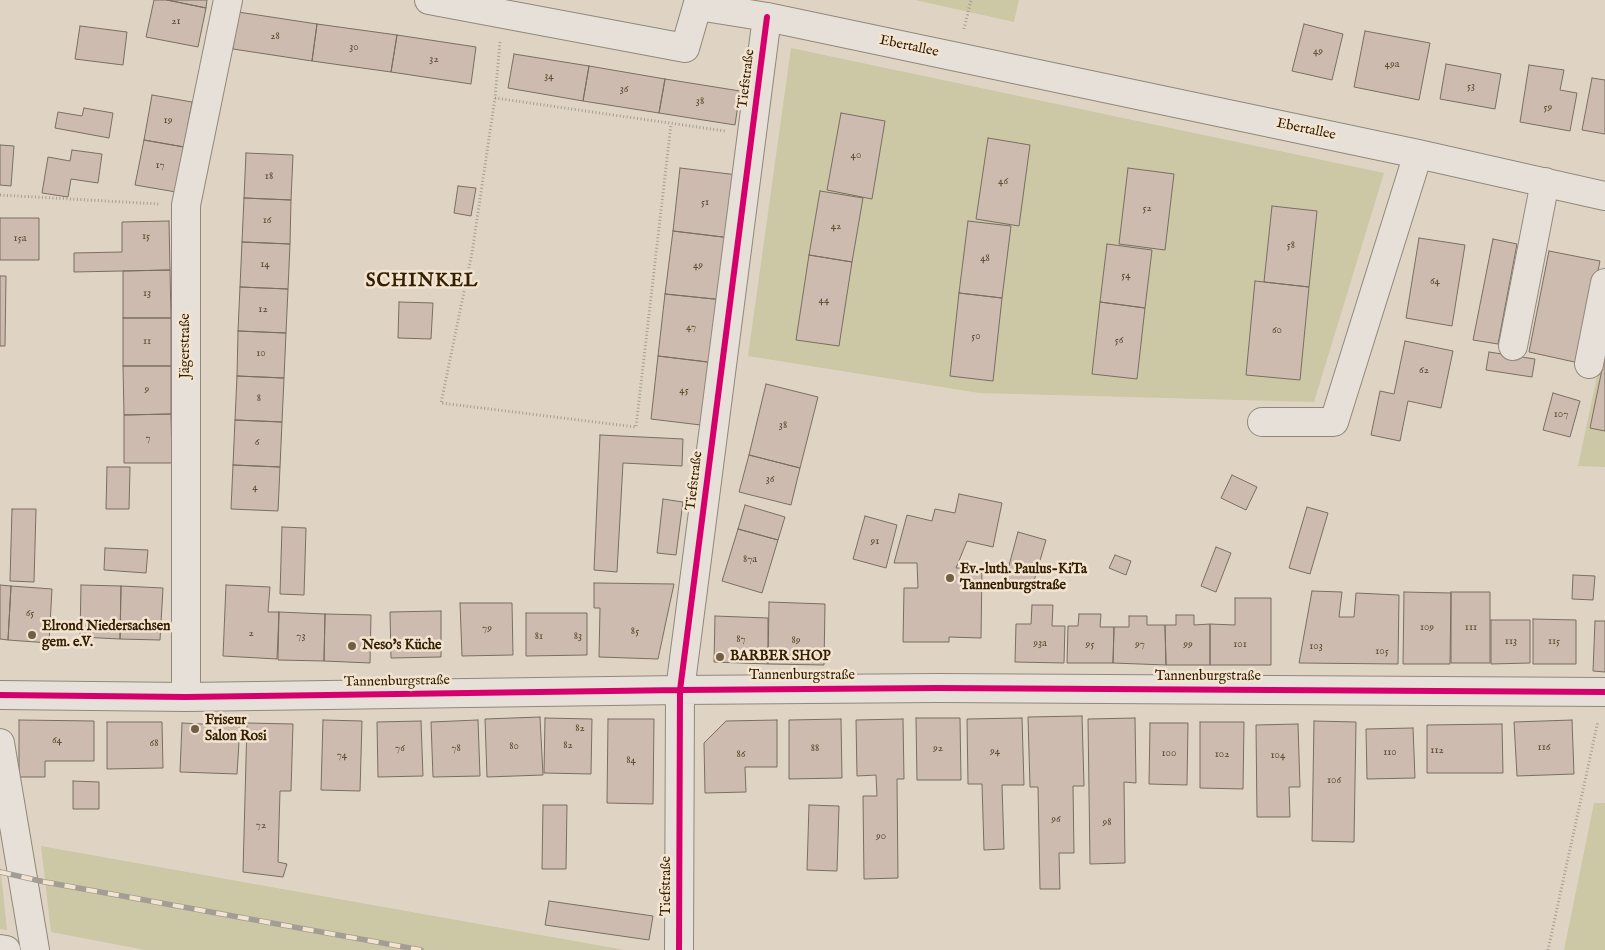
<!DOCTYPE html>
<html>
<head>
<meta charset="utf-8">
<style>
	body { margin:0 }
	canvas { display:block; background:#dfd4c4 }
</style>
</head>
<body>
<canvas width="1605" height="950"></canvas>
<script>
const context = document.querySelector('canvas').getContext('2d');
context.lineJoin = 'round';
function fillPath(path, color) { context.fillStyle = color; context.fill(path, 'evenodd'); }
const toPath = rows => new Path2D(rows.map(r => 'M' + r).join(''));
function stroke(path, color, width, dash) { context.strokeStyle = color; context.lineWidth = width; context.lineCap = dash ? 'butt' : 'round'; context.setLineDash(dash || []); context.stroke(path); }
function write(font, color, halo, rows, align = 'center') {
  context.font = font + ' "IM FELL English",serif'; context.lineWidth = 5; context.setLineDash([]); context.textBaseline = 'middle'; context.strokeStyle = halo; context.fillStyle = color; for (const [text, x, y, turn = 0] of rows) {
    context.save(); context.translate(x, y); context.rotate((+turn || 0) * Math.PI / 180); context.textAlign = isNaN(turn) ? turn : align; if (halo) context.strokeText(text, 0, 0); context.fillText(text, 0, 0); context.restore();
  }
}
fillPath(toPath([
	[915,0,1019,0,1014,22],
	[791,48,1384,173,1314,402,979,393,748,356],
	[1605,338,1605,467,1578,466],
	[1594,803,1605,803,1605,950,1564,950],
	[41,846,625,950,145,950,51,932],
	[0,863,7,930,0,929]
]), '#ccc7a5');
const building = toPath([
	[154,0,167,0,206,8,198,47,146,37,154,0],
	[167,0,207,0,206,8,167,0],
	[238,12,317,24,312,61,233,49,238,12],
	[317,24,397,35,391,72,312,61,317,24],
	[1304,24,1343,34,1332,80,1292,71,1304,24],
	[80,26,127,32,123,65,75,59,80,26],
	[1365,31,1430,43,1419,100,1354,87,1365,31],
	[397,35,476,47,471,84,391,72,397,35],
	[514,54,589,66,583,101,508,88,514,54],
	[1446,64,1501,74,1495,109,1440,99,1446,64],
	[1529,65,1564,70,1560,90,1577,93,1570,131,1520,122,1529,65],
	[589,66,665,79,659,113,583,101,589,66],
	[1592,78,1605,80,1605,134,1582,130,1592,78],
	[665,79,740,91,735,125,659,113,665,79],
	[152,95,192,102,184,147,144,140,152,95],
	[84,108,113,113,109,138,55,128,58,112,82,116,84,108],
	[841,113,885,121,872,199,827,190,841,113],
	[988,138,1030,145,1019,226,976,219,988,138],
	[144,140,184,147,176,192,135,185,144,140],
	[0,145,14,146,11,186,0,185,0,145],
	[72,150,102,154,98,183,71,179,68,197,42,193,48,157,70,161,72,150],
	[246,153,293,155,291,200,244,198,246,153],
	[680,168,738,175,731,238,673,231,680,168],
	[1128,168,1174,174,1165,250,1119,244,1128,168],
	[458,186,476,188,471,216,454,213,458,186],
	[820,191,863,198,852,262,809,255,820,191],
	[244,198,291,200,290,244,242,242,244,198],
	[1272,206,1317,211,1309,287,1264,282,1272,206],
	[0,218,39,218,39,260,0,260,0,218],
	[169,221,170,270,74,272,74,253,122,252,122,222,169,221],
	[968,221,1011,226,1002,298,959,293,968,221],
	[673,231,731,238,724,300,665,294,673,231],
	[1419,238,1465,245,1452,326,1406,318,1419,238],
	[1493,239,1517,244,1498,344,1473,340,1493,239],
	[242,242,290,244,288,289,240,287,242,242],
	[1107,244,1152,250,1145,308,1100,302,1107,244],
	[1549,251,1600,261,1579,363,1529,352,1549,251],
	[809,255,852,262,839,346,796,340,809,255],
	[170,270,171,318,123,318,123,271,170,270],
	[0,276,6,276,5,346,0,346,0,276],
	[1255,281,1309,287,1300,380,1246,375,1255,281],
	[240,287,288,289,286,333,238,331,240,287],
	[959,293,1002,298,993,381,950,376,959,293],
	[665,294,724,300,716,363,658,356,665,294],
	[399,302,433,303,431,339,398,338,399,302],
	[1100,302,1145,308,1137,379,1092,374,1100,302],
	[123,318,171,318,171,366,123,366,123,318],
	[238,331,286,333,284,378,237,376,238,331],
	[1405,341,1453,351,1441,408,1408,401,1400,441,1371,435,1380,391,1394,394,1405,341],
	[1489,352,1535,359,1532,377,1486,370,1489,352],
	[1605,355,1605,431,1590,428,1605,355],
	[658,356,716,363,709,426,651,419,658,356],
	[123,366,171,366,171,414,124,415,123,366],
	[237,376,284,378,282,422,235,420,237,376],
	[766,384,818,397,800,468,749,455,766,384],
	[1553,393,1580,401,1570,437,1543,430,1553,393],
	[171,414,172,463,124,463,124,415,171,414],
	[235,420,282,422,280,467,233,465,235,420],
	[600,435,683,439,682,466,623,463,617,572,594,570,600,435],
	[749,455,800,468,791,505,739,492,749,455],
	[233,465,280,467,278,511,231,509,233,465],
	[107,467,130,467,129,509,106,509,107,467],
	[1232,475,1257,487,1246,510,1221,498,1232,475],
	[959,494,1002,503,993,547,967,541,956,568,982,568,981,638,949,637,949,642,903,642,904,588,918,588,917,563,894,563,907,515,932,521,935,509,955,513,959,494],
	[663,499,683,502,676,555,657,553,663,499],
	[745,505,785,517,778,540,738,529,745,505],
	[1307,507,1328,513,1310,574,1289,568,1307,507],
	[12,509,36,509,34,582,10,581,12,509],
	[865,516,897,525,886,568,853,559,865,516],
	[282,527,306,528,304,595,280,594,282,527],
	[738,529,778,540,762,593,722,581,738,529],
	[1018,532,1046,540,1031,591,1004,584,1018,532],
	[1216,547,1231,553,1216,592,1201,586,1216,547],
	[105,548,148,550,146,573,104,570,105,548],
	[1115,555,1131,561,1126,575,1109,568,1115,555],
	[1573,575,1595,576,1593,600,1572,599,1573,575],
	[594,583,674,584,658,659,599,657,600,608,594,608,594,583],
	[0,585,11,586,8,640,0,639,0,585],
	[81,585,121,586,120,639,80,637,81,585],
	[226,585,270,587,268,612,279,612,277,659,223,656,226,585],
	[11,586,52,589,49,643,8,640,11,586],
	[121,586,163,588,160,640,120,639,121,586],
	[1312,591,1342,592,1339,617,1354,617,1356,593,1399,595,1398,664,1299,663,1312,591],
	[1404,592,1451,593,1450,664,1403,664,1404,592],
	[1451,592,1490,592,1490,663,1451,663,1451,592],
	[1235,598,1271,598,1271,665,1210,665,1210,624,1235,625,1235,598],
	[769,602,825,604,824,665,768,664,769,602],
	[460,603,512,603,513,655,462,656,460,603],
	[1032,605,1053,605,1052,626,1065,626,1064,663,1015,662,1016,624,1031,624,1032,605],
	[441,611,441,657,391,658,390,612,441,611],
	[279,612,325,614,324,661,278,660,279,612],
	[526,613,587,613,587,655,526,656,526,613],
	[325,614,371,615,370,663,324,661,325,614],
	[1079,614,1101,614,1100,627,1114,627,1113,663,1067,663,1068,626,1078,626,1079,614],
	[1176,615,1194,615,1194,625,1210,624,1210,665,1166,665,1165,625,1176,625,1176,615],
	[715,616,768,618,768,664,714,662,715,616],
	[1129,616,1147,616,1147,625,1165,625,1166,665,1113,663,1114,627,1129,627,1129,616],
	[1533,619,1576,620,1576,664,1533,664,1533,619],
	[1491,620,1530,620,1530,663,1491,664,1491,620],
	[1595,621,1605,621,1605,672,1593,671,1595,621],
	[1082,716,1084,786,1073,786,1074,853,1059,853,1060,889,1040,889,1038,787,1030,787,1028,717,1082,716],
	[540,717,543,775,487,777,485,719,540,717],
	[545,718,592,719,591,774,544,773,545,718],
	[916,718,960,718,961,780,917,780,916,718],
	[1022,718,1024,785,1002,785,1004,849,984,850,982,784,968,784,967,719,1022,718],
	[1135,718,1136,783,1124,782,1125,863,1090,864,1088,719,1135,718],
	[608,719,654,719,653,804,607,803,608,719],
	[841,719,842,778,789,779,789,720,841,719],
	[903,719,904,779,897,779,898,878,864,879,863,796,877,796,876,775,857,776,856,720,903,719],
	[19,720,94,721,94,761,45,761,45,777,19,777,19,720],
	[323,720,362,721,360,791,321,790,323,720],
	[478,720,480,776,433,777,431,722,478,720],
	[777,720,777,767,745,767,746,792,705,793,704,743,726,721,777,720],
	[1572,720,1574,774,1517,776,1514,722,1572,720],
	[421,721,423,776,378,777,377,722,421,721],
	[1314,721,1356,722,1354,842,1312,841,1314,721],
	[107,722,162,722,163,768,107,769,107,722],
	[1200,722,1244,722,1243,789,1200,788,1200,722],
	[182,723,240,726,237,774,180,772,182,723],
	[247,723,293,724,291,791,280,791,278,862,287,864,283,877,243,872,247,723],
	[1150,723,1188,723,1187,785,1149,784,1150,723],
	[1298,724,1300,787,1289,787,1290,817,1257,817,1256,725,1298,724],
	[1502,724,1503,773,1427,773,1427,725,1502,724],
	[1413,728,1415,778,1367,779,1366,729,1413,728],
	[73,781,99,782,99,809,73,809,73,781],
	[543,805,567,805,566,869,542,869,543,805],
	[809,805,839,806,837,871,807,870,809,805],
	[549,901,653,916,649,940,545,925,549,901]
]);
fillPath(building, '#ccbbae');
stroke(building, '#786f62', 1);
const minor = toPath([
	[429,0,685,48,699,0],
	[698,6,767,17,1418,154,1605,196],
	[1513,346,1545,182],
	[1589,364,1605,283],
	[1262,422,1334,422,1418,154],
	[0,695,186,697,680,690,938,688,1605,692],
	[186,697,186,205,228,0],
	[0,743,35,950],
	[0,949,6,950],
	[679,950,680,690,767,17]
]);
stroke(minor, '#91887b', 30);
stroke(toPath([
	[964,29,971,0],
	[500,42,495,98,472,253,441,403,636,427,671,124],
	[495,98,725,131],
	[0,195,159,204],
	[1548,950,1598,721]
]), '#a49d93', 3, [1, 2.5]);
stroke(minor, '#e6e0d8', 28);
const rail = toPath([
	[0,872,45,882,421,950]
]);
stroke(rail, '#a49d93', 5.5);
stroke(rail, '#f2e4d1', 4, [11]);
stroke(toPath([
	[0,695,186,697,680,690,938,688,1605,692],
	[679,950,680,690,767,17]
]), '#d6006c', 6);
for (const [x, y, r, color] of [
	[950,578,5,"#705e45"],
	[32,635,5,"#705e45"],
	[352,646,5,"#705e45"],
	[720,657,5,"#705e45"],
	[195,729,5,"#705e45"]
]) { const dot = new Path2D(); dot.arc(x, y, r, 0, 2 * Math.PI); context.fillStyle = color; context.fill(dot); stroke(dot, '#f2e4d1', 2); }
write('11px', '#5c482d', null, [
	["21",176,22],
	["28",275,37],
	["30",354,48],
	["49",1318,52],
	["32",434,60],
	["49a",1392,65],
	["34",549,77],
	["53",1471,87],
	["36",624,90],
	["38",700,102],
	["59",1548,108],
	["19",168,121],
	["40",856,156],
	["17",160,166],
	["18",269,177],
	["46",1003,182],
	["51",705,203],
	["52",1147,209],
	["16",267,221],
	["42",836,227],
	["15",146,237],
	["15a",20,239],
	["58",1291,246],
	["48",985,259],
	["14",265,265],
	["49",698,266],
	["54",1126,276],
	["64",1435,282],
	["13",147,294],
	["44",824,301],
	["12",263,310],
	["47",691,328],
	["60",1277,331],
	["50",976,337],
	["56",1119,341],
	["11",147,342],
	["10",261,354],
	["62",1424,371],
	["9",147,390],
	["45",684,391],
	["8",259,399],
	["107",1561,415],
	["38",783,426],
	["7",148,439],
	["6",257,443],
	["36",770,480],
	["4",255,488],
	["91",875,542],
	["87a",750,560],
	["65",30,614],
	["109",1427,628],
	["111",1471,628],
	["79",487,629],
	["85",635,632],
	["2",251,634],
	["73",301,637],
	["81",539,637],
	["83",578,637],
	["87",741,640],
	["89",796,641],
	["113",1511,642],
	["115",1554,642],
	["93a",1040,644],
	["95",1090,645],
	["97",1140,645],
	["99",1188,645],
	["101",1240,645],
	["103",1316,647],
	["105",1382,652],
	["82",580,729],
	["64",57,741],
	["68",154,744],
	["82",568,746],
	["80",514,747],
	["116",1544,748],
	["76",400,749],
	["78",456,749],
	["88",815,749],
	["92",938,749],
	["112",1437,751],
	["94",995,752],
	["110",1390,753],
	["100",1169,754],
	["86",741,755],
	["102",1222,755],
	["74",342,756],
	["104",1278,756],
	["84",631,761],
	["106",1334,781],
	["96",1056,820],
	["98",1107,823],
	["72",261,826],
	["90",881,837]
]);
write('14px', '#341f00', '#f2e4d1', [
	["Ebertallee",909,47,12],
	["Tiefstraße",747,79,-83],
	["Ebertallee",1306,130,12],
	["Jägerstraße",186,346,-90],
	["Tiefstraße",695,481,-83],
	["Tannenburgstraße",802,676],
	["Tannenburgstraße",1208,677],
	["Tannenburgstraße",397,682,-1],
	["Tiefstraße",667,886,-90]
]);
write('bold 14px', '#341f00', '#f2e4d1', [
	["Ev.-luth. Paulus-KiTa",960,570],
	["Tannenburgstraße",960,586],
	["Elrond Niedersachsen",42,627],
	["gem. e.V.",42,643],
	["Neso's Küche",362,646],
	["BARBER SHOP",730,657],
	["Friseur",205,721],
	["Salon Rosi",205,737]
], 'left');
context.letterSpacing = '1px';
write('bold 19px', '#341f00', '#f2e4d1', [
	["SCHINKEL",422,282]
]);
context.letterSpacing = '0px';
</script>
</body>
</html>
